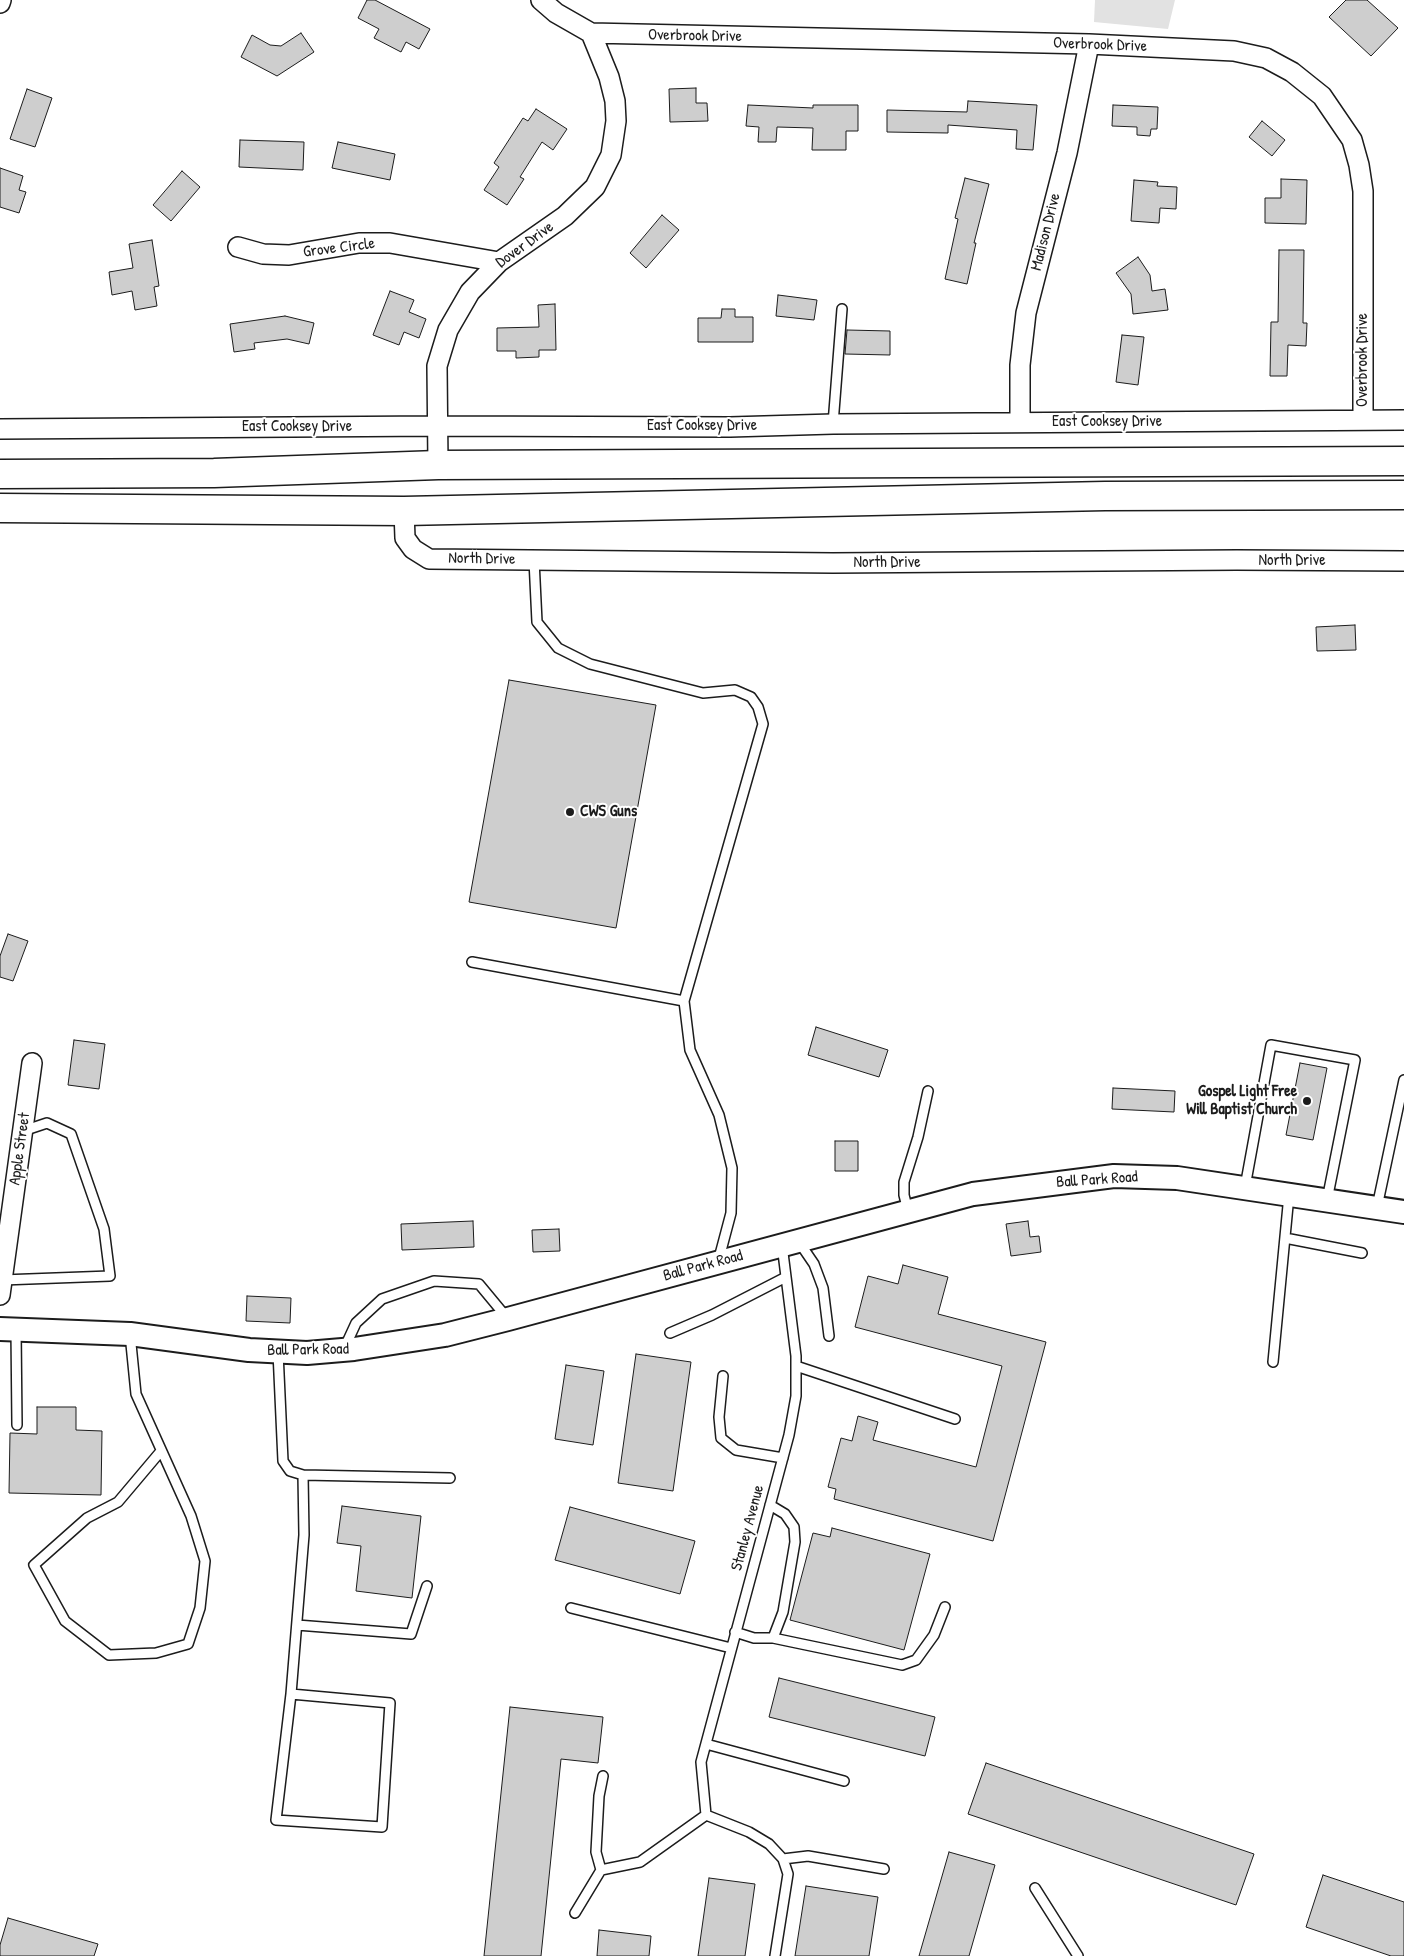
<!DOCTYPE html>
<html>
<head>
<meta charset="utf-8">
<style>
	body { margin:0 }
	canvas { display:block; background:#fff }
</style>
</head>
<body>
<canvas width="1404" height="1956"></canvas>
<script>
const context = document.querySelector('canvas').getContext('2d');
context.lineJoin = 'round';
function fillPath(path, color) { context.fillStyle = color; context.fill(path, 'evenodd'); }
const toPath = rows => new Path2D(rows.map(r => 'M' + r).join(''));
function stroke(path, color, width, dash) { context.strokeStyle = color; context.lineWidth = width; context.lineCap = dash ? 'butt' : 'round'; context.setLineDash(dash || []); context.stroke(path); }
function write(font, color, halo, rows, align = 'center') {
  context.font = font + ' "Patrick Hand",sans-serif'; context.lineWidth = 4; context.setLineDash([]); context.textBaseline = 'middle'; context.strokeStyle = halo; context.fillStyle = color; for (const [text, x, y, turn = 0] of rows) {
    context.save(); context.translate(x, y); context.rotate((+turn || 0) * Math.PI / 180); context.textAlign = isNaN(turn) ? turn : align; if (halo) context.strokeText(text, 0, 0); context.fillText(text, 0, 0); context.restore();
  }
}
fillPath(toPath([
	[1095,0,1175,0,1168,29,1094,22]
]), '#e2e2e2');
const building = toPath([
	[367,0,375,0,430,29,419,49,406,42,401,52,374,38,379,29,358,18,367,0],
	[1346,0,1367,0,1398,28,1371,56,1329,17,1346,0],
	[301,33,314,52,277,76,241,57,252,35,270,45,281,46,301,33],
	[696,88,696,103,707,103,708,121,670,122,669,89,696,88],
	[27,89,52,98,35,147,10,139,27,89],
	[968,101,1037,105,1033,150,1016,149,1017,130,948,125,948,133,887,132,887,110,967,112,968,101],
	[748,105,813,108,813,105,858,105,858,131,846,131,846,150,812,150,813,128,777,127,776,142,758,142,759,127,746,126,748,105],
	[1113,105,1158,107,1157,129,1151,129,1150,136,1137,135,1137,127,1112,126,1113,105],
	[536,109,567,129,553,150,542,142,520,177,524,179,507,205,484,190,499,167,494,163,523,118,528,121,536,109],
	[1262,121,1285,140,1272,156,1249,137,1262,121],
	[240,140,304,142,303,170,239,167,240,140],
	[338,142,395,154,390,180,332,168,338,142],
	[0,168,23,176,19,190,26,192,19,213,0,207,0,168],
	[182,171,200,187,171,221,153,205,182,171],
	[965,178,989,184,974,243,976,243,967,284,945,279,958,219,955,218,965,178],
	[1281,179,1307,180,1306,224,1265,223,1265,198,1281,198,1281,179],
	[1134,180,1158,182,1157,186,1177,187,1176,209,1160,208,1159,223,1131,221,1134,180],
	[662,215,679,230,646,268,630,253,662,215],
	[152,240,159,286,154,287,157,306,135,310,132,291,112,295,109,272,133,268,129,244,152,240],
	[1279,250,1304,250,1303,323,1307,323,1306,346,1288,345,1287,376,1270,376,1271,322,1278,322,1279,250],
	[1138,257,1150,275,1152,291,1165,289,1168,310,1133,314,1131,294,1116,273,1138,257],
	[390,291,414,300,409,312,426,319,419,338,404,332,399,345,373,335,390,291],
	[778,295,817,300,814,320,776,316,778,295],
	[555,304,556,350,539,350,539,357,516,358,516,351,497,351,497,328,539,327,538,305,555,304],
	[722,309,735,309,735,317,753,317,753,342,698,342,698,318,721,318,722,309],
	[285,316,314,323,309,344,287,339,254,343,255,349,234,352,230,324,285,316],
	[847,330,890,331,890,355,845,354,847,330],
	[1122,335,1144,337,1138,385,1116,382,1122,335],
	[1355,625,1356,650,1317,651,1316,627,1355,625],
	[509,680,656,705,616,928,469,902,509,680],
	[8,934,28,941,13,981,0,977,0,956,8,934],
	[816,1027,888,1050,879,1077,808,1055,816,1027],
	[74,1040,105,1044,99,1089,68,1085,74,1040],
	[1300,1063,1327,1068,1313,1140,1286,1135,1300,1063],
	[1113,1088,1175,1091,1174,1112,1112,1109,1113,1088],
	[835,1141,858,1141,858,1171,835,1171,835,1141],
	[473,1221,474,1247,402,1250,401,1224,473,1221],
	[1028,1221,1030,1237,1039,1236,1041,1252,1011,1256,1006,1224,1028,1221],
	[559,1229,560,1251,533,1252,532,1230,559,1229],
	[903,1265,948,1277,938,1314,1046,1342,993,1541,834,1499,836,1489,828,1487,841,1438,852,1441,858,1416,878,1422,873,1440,976,1467,1002,1366,855,1327,868,1276,898,1284,903,1265],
	[247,1296,291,1298,290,1323,246,1321,247,1296],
	[636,1354,691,1362,673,1491,618,1483,636,1354],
	[566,1365,604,1371,593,1445,555,1439,566,1365],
	[37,1407,76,1407,76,1430,102,1431,101,1495,9,1493,10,1433,37,1434,37,1407],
	[342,1506,421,1516,412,1598,356,1591,361,1546,337,1543,342,1506],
	[570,1507,695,1541,680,1594,555,1560,570,1507],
	[832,1528,930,1554,904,1650,790,1620,813,1533,830,1537,832,1528],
	[779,1678,935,1717,925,1756,769,1717,779,1678],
	[510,1707,603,1717,598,1763,561,1759,541,1956,484,1956,510,1707],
	[986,1763,1254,1854,1236,1905,968,1814,986,1763],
	[949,1852,995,1865,969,1956,919,1956,949,1852],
	[1323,1875,1404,1902,1404,1956,1391,1956,1306,1927,1323,1875],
	[709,1878,755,1884,745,1956,698,1956,709,1878],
	[806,1886,878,1897,869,1956,795,1956,806,1886],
	[8,1918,98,1944,94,1956,0,1956,0,1945,8,1918],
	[599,1930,651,1936,649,1956,597,1956,599,1930]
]);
fillPath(building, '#cecece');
stroke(building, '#1c1c1c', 1);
const service = toPath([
	[833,424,842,309],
	[534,560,537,622,558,648,590,664,703,693,735,690,751,697,758,707,763,724,684,1001,690,1050,719,1115,732,1168,731,1213,718,1262],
	[472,962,684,1001],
	[1245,1187,1271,1045,1355,1060,1327,1200],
	[1377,1207,1404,1080],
	[908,1211,904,1195,904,1182,918,1137,928,1091],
	[1285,1238,1362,1253],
	[799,1242,814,1264,823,1288,829,1336],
	[2,1280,110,1276,104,1229,71,1134,47,1123,23,1131],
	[16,1330,17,1425],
	[670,1333,712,1315,786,1277],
	[130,1334,136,1394,191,1516,205,1561,200,1608,188,1644,156,1653,109,1655,65,1621,34,1565,87,1518,118,1502,161,1451],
	[344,1349,356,1323,382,1299,434,1281,479,1284,508,1319],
	[278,1352,283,1461,290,1471,303,1475,304,1535,291,1694,276,1820,382,1827,390,1703,291,1694],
	[1273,1362,1289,1195],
	[796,1366,955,1419],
	[723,1376,719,1417,721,1438,736,1450,783,1458],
	[303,1475,450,1478],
	[571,1608,731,1648],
	[297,1625,411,1634,427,1586],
	[735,1632,754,1638,773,1638,783,1612,795,1542,794,1527,785,1514,770,1505],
	[773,1638,902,1665,916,1660,934,1635,945,1607],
	[706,1744,844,1781],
	[603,1776,599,1796,596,1852,601,1870,640,1862,706,1815],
	[706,1815,701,1762,789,1435,796,1396,796,1356,782,1245],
	[706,1815,749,1832,769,1844,783,1859,788,1874,775,1956],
	[783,1859,808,1856,884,1869],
	[1035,1888,1078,1956],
	[575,1913,601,1870]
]);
const minor = toPath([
	[541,0,556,13,591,33,1089,44,1234,51,1266,58,1292,72,1322,96,1352,140,1359,165,1363,191,1363,419],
	[0,3,1,0],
	[238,247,263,254,289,255,359,243,390,243,499,262],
	[1020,422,1020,365,1026,313,1067,153,1089,44],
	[0,429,437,426,730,427,833,424,1404,420],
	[438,465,437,366,448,330,470,292,499,262,565,216,595,187,611,155,616,121,615,101,609,77,591,33],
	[404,511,405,538,413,549,429,559,833,563,1237,560,1404,561],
	[0,1295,32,1063]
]);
const tertiary = toPath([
	[0,1329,130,1334,249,1350,307,1353,354,1349,445,1335,508,1319,973,1194,1114,1176,1177,1178,1404,1212]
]);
const trunk = toPath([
	[0,474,214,473,438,465,1404,461],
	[0,508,404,511,1105,496,1404,495]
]);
stroke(service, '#1c1c1c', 12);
stroke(minor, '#1c1c1c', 22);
stroke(tertiary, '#1c1c1c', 26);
stroke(trunk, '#1c1c1c', 31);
stroke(service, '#fff', 9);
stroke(minor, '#fff', 19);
stroke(tertiary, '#fff', 22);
stroke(trunk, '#fff', 28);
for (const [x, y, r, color] of [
	[570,812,5,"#1c1c1c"],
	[1307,1101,5,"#1c1c1c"]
]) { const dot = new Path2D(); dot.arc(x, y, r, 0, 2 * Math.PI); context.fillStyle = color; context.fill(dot); stroke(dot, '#fff', 2); }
write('16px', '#1c1c1c', '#fff', [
	["Overbrook Drive",695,36,1],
	["Overbrook Drive",1100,45,2],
	["Madison Drive",1046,232,-76],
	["Dover Drive",525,245,-36],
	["Grove Circle",339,248,-7],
	["Overbrook Drive",1363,360,-90],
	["East Cooksey Drive",1107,422],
	["East Cooksey Drive",702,426],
	["East Cooksey Drive",297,427],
	["North Drive",482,559,1],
	["North Drive",1292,561],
	["North Drive",887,563],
	["Apple Street",20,1149,-82],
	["Ball Park Road",1097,1180,-4],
	["Ball Park Road",703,1266,-15],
	["Ball Park Road",308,1350,-1],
	["Stanley Avenue",748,1528,-75]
]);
write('bold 16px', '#1c1c1c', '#fff', [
	["CWS Guns",580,812],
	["Gospel Light Free",1297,1092,"right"],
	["Will Baptist Church",1297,1110,"right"]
], 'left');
</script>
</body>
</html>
